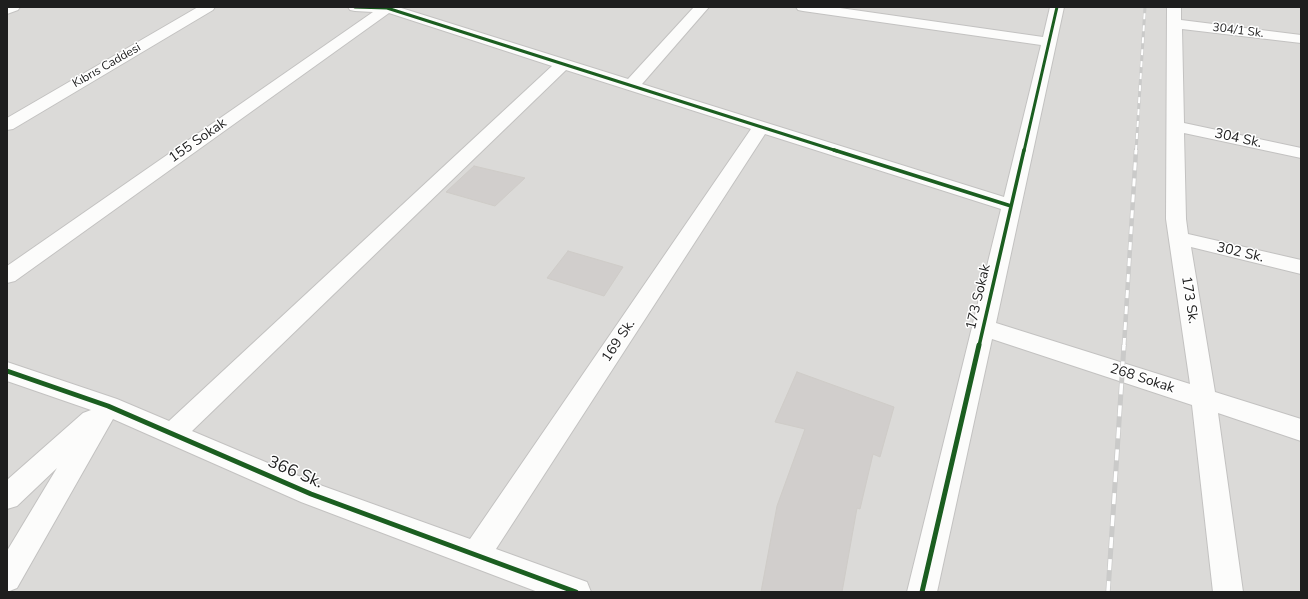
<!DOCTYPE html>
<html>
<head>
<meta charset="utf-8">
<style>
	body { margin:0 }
	#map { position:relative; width:1308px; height:599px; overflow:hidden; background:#eceae7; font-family:"Nunito Sans",sans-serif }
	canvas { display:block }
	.frame { position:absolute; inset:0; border:8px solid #1e1e1e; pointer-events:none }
</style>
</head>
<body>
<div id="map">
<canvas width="1308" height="599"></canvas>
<div class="frame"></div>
</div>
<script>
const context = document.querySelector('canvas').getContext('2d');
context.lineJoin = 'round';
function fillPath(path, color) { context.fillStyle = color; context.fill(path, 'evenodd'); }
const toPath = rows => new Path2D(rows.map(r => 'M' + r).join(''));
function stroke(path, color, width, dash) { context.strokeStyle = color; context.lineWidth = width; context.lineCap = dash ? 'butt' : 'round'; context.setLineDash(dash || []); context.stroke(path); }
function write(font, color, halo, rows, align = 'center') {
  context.font = font + ' "Nunito Sans",sans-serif'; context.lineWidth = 3; context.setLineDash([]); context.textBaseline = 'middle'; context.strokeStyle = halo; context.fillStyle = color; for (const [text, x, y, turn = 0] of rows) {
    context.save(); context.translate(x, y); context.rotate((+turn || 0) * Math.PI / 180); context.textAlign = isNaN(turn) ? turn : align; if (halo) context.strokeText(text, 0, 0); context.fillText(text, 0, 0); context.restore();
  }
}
fillPath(toPath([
	[7,7,1301,7,1301,592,7,592]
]), '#dbdad8');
const building = toPath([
	[474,166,525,178,495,206,446,192,474,166],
	[568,251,623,267,604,296,547,278,568,251],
	[797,372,894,407,880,457,873,454,860,509,857,508,842,592,761,592,777,506,805,429,775,422,797,372]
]);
fillPath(building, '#d1cecc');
stroke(building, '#cfccc8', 1);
const street = toPath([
	[7,7,20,7,18,10,7,14,7,7],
	[198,7,215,7,213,10,13,129,7,130,7,118,198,7],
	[348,7,398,7,628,79,694,7,709,7,642,84,1004,197,1041,45,803,11,798,10,796,7,833,7,1043,37,1050,7,1064,7,996,323,1190,384,1166,219,1167,7,1181,7,1181,20,1301,35,1301,43,1182,29,1184,123,1301,148,1301,158,1184,133,1186,219,1188,234,1301,260,1301,274,1191,247,1215,392,1301,419,1301,441,1218,413,1243,592,1213,592,1192,405,992,339,937,592,907,592,1001,209,765,134,496,549,587,582,591,592,538,592,301,502,113,419,17,588,7,592,7,551,57,468,17,506,7,509,7,480,83,413,91,410,7,381,7,362,117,399,169,421,552,66,389,13,15,281,7,283,7,266,373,12,355,11,350,10,348,7],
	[566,70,751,129,470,539,320,485,192,431,566,70]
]);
stroke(street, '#c3c2c1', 2);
fillPath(street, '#fcfcfb');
const railFar2 = toPath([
	[1136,151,1145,7]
]);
const railFar1 = toPath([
	[1124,346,1136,150]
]);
const rail = toPath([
	[1108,592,1124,345]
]);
stroke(railFar2, '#cacac9', 3);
stroke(railFar1, '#cacac9', 4.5);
stroke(rail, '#cacac9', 5);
stroke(railFar2, '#fff', 2, [6]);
stroke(railFar1, '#fff', 3, [8]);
stroke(rail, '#fff', 3.5, [11]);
stroke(toPath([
	[355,7,387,8,837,151],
	[1024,151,1057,7]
]), '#1b5e20', 3);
stroke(toPath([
	[834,150,1011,206],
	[979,346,1024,150]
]), '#1b5e20', 3.5);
stroke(toPath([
	[7,371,108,406,311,494,576,592],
	[922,592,979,345]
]), '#1b5e20', 5);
write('12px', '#1e1e1e', '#fff', [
	["304/1 Sk.",1238,31,7],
	["Kıbrıs Caddesi",107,66,-30]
]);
write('14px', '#1e1e1e', '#fff', [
	["304 Sk.",1238,139,12],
	["155 Sokak",198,141,-35],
	["302 Sk.",1240,253,13],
	["173 Sokak",979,297,-77],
	["173 Sk.",1189,300,81],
	["169 Sk.",619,341,-56],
	["268 Sokak",1142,379,18]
]);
write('17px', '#1e1e1e', '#fff', [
	["366 Sk.",295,473,23]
]);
</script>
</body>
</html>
